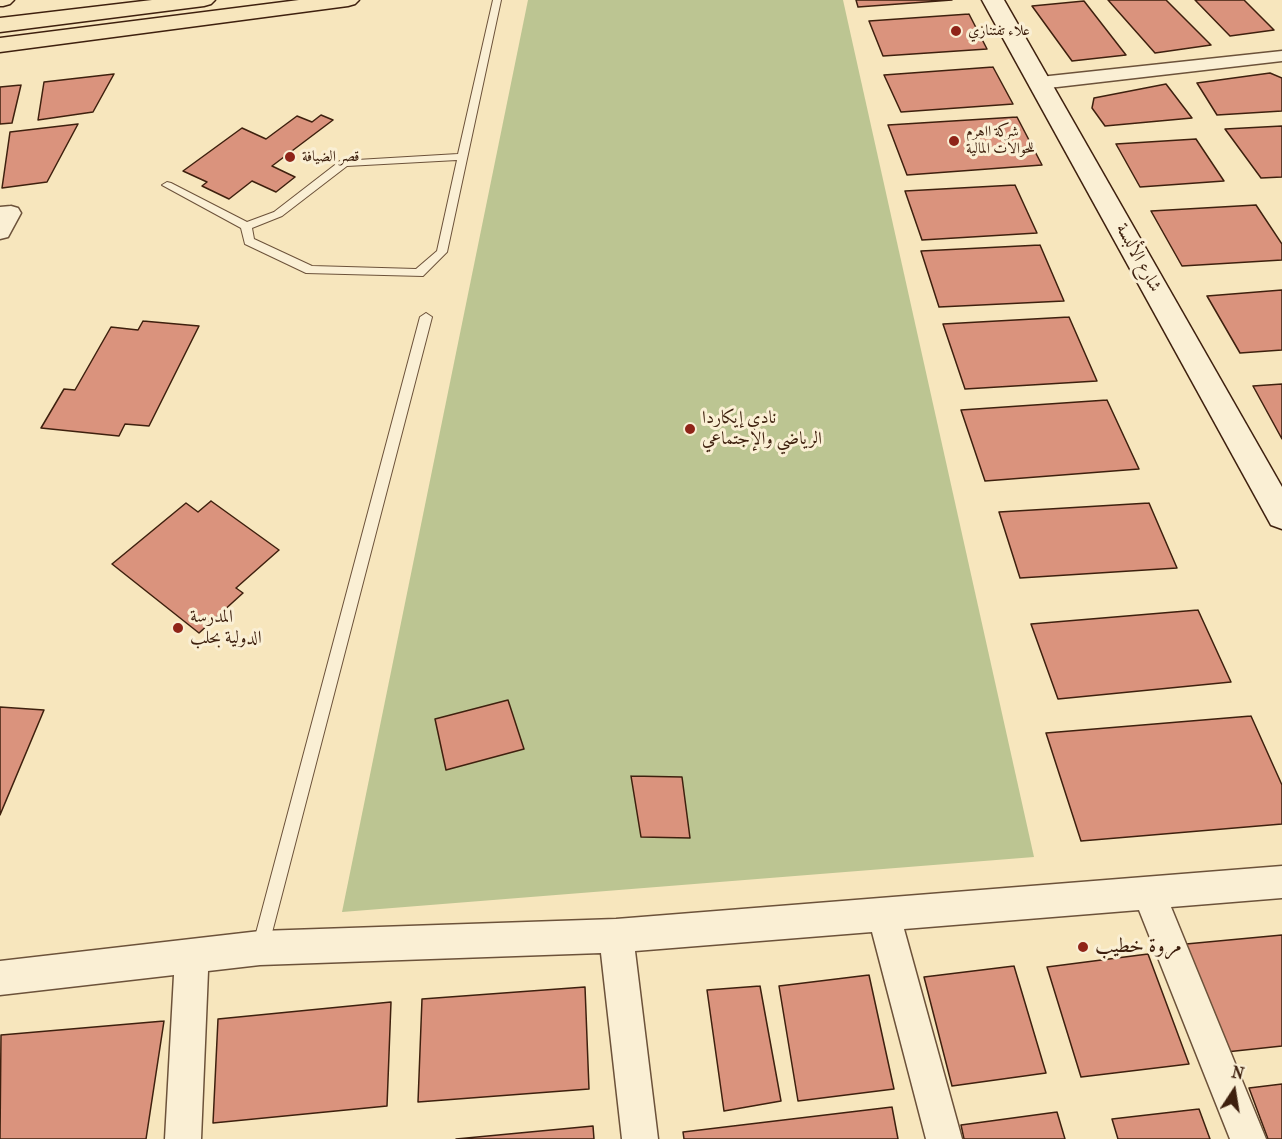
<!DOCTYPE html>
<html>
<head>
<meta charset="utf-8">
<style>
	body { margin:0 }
	#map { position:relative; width:1282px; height:1139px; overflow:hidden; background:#f7e6bd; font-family:"IM FELL French Canon",serif }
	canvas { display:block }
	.north { position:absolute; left:1204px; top:1061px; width:60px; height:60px; -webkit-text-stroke:4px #faefd4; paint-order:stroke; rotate:12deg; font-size:16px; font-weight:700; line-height:24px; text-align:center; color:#3e200e }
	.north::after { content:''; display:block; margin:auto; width:21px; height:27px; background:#3e200e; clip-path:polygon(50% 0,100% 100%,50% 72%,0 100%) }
</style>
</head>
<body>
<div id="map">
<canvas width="1282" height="1139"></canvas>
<div class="north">N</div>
</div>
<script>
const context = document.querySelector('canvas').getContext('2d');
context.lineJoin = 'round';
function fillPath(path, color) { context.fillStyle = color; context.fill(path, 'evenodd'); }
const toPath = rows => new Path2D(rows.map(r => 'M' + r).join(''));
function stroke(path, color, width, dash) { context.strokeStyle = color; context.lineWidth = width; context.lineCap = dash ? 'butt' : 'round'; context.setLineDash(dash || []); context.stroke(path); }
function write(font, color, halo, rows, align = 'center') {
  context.font = font + ' "IM FELL French Canon",Amiri,serif'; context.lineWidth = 6; context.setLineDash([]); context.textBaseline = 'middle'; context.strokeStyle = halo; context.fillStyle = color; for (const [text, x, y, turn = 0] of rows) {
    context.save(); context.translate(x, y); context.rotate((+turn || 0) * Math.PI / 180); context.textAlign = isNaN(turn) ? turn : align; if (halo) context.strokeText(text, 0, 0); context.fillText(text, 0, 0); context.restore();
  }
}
fillPath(toPath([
	[528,0,843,0,1034,857,342,912]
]), '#bcc592');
const building = toPath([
	[856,0,952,0,858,7,856,0],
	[1108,0,1166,0,1211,45,1155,53,1108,0],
	[1195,0,1244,0,1274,30,1230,36,1195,0],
	[1084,1,1126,55,1072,61,1032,6,1084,1],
	[969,14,987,49,883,56,869,21,969,14],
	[993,67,1013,104,901,112,884,75,993,67],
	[1270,73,1282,78,1282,111,1217,115,1197,83,1270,73],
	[114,74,93,112,38,120,44,82,114,74],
	[1166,84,1192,118,1105,126,1092,108,1094,98,1166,84],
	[21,85,12,123,0,124,0,87,21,85],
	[321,115,333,120,272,166,295,177,276,192,252,181,229,199,202,186,207,182,183,171,242,128,266,139,297,116,312,122,321,115],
	[1017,117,1042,165,907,175,888,125,1017,117],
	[78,124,47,182,2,188,10,132,78,124],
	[1282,126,1282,177,1261,178,1225,129,1282,126],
	[1196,139,1224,181,1140,187,1116,144,1196,139],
	[1015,185,1037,233,922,240,905,191,1015,185],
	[1256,205,1282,244,1282,260,1182,266,1151,211,1256,205],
	[1040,245,1064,301,939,307,921,251,1040,245],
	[1282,290,1282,350,1240,353,1207,296,1282,290],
	[1069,317,1097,381,965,389,943,324,1069,317],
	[143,321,199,326,149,426,125,424,119,436,41,428,64,389,75,390,111,327,138,330,143,321],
	[1282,384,1282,439,1253,386,1282,384],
	[1107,400,1139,469,985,481,961,410,1107,400],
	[211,501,279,550,236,588,243,593,199,633,112,564,186,503,198,512,211,501],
	[1149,503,1177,568,1020,578,999,512,1149,503],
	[1198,610,1231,682,1058,699,1031,624,1198,610],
	[508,700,524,749,446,770,435,719,508,700],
	[0,707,44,710,0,815,0,707],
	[1251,716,1282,785,1282,824,1081,841,1046,733,1251,716],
	[631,776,682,777,690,838,641,837,631,776],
	[1282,935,1282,1046,1226,1052,1186,944,1282,935],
	[1148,954,1189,1064,1081,1077,1047,967,1148,954],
	[1014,966,1046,1073,952,1086,924,977,1014,966],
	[869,975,894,1089,798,1101,779,986,869,975],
	[760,986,781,1101,724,1111,707,990,760,986],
	[585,987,589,1089,418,1102,422,999,585,987],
	[391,1002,387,1106,213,1123,218,1019,391,1002],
	[164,1021,146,1139,0,1139,1,1035,164,1021],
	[1282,1084,1282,1139,1268,1139,1249,1088,1282,1084],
	[892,1107,898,1139,684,1139,683,1132,892,1107],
	[1199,1109,1210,1139,1118,1139,1112,1119,1199,1109],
	[1057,1112,1065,1139,964,1139,961,1125,1057,1112],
	[593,1126,594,1139,456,1139,593,1126]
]);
fillPath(building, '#da937d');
stroke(building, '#3e200e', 1.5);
const service = toPath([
	[493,0,501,0,447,252,423,276,306,273,245,244,241,228,162,185,167,182,171,183,247,222,274,212,340,161,458,154,493,0],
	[457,160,437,251,416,269,312,266,254,239,252,228,282,216,347,166,457,160],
	[426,313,432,317,268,948,266,954,260,956,254,954,252,948,420,317,426,313]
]);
const minor = toPath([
	[1282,51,1282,61,1040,89,1033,87,1031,83,1033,79,1040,77,1282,51],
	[11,206,18,208,21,213,8,237,0,239,0,207,11,206],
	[1282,866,1282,898,1171,907,1266,1139,1230,1139,1139,910,904,929,962,1139,926,1139,872,932,635,951,658,1139,622,1139,601,953,260,965,208,971,201,1139,165,1139,174,975,0,995,0,961,260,931,616,919,1282,866]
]);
const secondary = toPath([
	[982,0,1004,0,1282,487,1282,529,1271,525,982,0]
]);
const primary = toPath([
	[0,0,14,0,10,4,3,6,0,6,0,0],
	[299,0,359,0,355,4,348,6,0,52,0,38,299,0]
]);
const trunk = toPath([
	[152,0,215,0,211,4,204,6,0,32,0,18,152,0]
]);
stroke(service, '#6c523a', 2);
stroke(minor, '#6c523a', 3);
stroke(secondary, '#3e200e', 3);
stroke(primary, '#3e200e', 3);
stroke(trunk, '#3e200e', 3);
fillPath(service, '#faefd4');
fillPath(minor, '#faefd4');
fillPath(secondary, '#faefd4');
fillPath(primary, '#f7e6bd');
fillPath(trunk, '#f7e6bd');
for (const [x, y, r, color] of [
	[956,31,6,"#8f2418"],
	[954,141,6,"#8f2418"],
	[290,157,6,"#8f2418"],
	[690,429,6,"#8f2418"],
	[178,628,6,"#8f2418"],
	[1083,947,6,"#8f2418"]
]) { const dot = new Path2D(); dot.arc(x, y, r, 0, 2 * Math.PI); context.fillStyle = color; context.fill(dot); stroke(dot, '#faefd4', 2); }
write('15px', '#3e200e', '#faefd4', [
	["علاء تفتنازي",968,31],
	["شركة ااهرم",966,132],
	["للحوالات المالية",966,149],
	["قصر الضيافة",302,157]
], 'left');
write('18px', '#3e200e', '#faefd4', [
	["شارع الألبسة",1138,258,61]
]);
write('18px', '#3e200e', '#faefd4', [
	["نادي إيكاردا",702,419],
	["الرياضي والإجتماعي",702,440],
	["المدرسة",190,618],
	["الدولية بحلب",190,639]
], 'left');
write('21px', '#3e200e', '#faefd4', [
	["مروة خطيب",1095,947]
], 'left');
</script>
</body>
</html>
